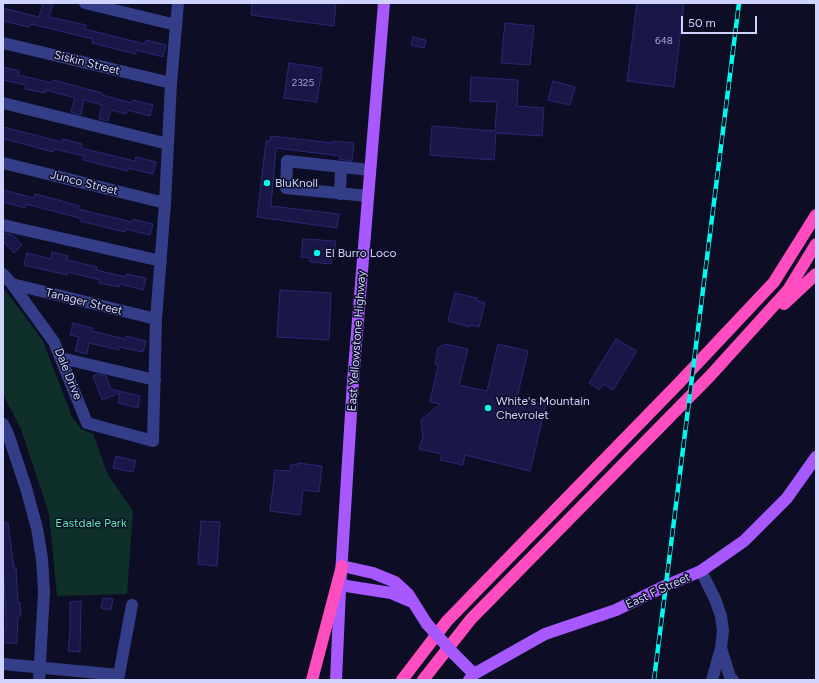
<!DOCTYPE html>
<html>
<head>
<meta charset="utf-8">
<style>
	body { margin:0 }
	#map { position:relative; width:819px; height:683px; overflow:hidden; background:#0d0d26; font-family:Figtree,sans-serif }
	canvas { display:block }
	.frame { position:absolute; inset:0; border:4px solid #d1d3ff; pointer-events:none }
	.scale { position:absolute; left:681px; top:16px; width:76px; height:18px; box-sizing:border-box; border:2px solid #d1d3ff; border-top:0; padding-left:5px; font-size:12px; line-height:14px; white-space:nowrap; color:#d1d3ff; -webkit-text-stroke:3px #0d0d26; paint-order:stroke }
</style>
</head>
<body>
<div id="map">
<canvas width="819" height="683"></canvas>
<div class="frame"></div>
<div class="scale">50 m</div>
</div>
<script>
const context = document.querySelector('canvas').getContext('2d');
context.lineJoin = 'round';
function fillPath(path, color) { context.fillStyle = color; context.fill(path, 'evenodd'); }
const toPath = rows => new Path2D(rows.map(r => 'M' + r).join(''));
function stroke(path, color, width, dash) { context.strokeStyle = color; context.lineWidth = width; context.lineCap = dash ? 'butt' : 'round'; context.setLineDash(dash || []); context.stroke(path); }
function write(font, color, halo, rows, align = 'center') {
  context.font = font + ' Figtree,sans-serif'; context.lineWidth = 3; context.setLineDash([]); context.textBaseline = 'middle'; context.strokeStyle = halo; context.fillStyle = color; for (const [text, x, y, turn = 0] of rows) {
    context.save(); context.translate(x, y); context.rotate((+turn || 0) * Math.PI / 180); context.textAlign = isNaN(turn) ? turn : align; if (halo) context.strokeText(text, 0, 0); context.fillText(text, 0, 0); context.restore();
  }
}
fillPath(toPath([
	[3,288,12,299,43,341,72,417,81,429,93,434,108,475,133,511,127,594,57,596,49,513,21,429,3,394]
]), '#0f302a');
const building = toPath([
	[43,3,53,4,49,17,86,25,85,29,145,44,146,40,166,45,163,57,136,50,136,54,92,43,93,39,60,31,30,24,29,27,3,21,3,8,39,17,43,3],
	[252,3,336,3,334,26,251,15,252,3],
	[637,3,684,3,674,87,627,81,637,3],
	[505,23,534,26,530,65,501,63,505,23],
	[413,37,426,40,424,48,411,45,413,37],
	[289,63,322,68,317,102,284,98,289,63],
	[3,67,19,71,18,75,52,83,53,80,72,85,102,93,102,95,132,103,133,100,153,105,150,116,127,110,126,114,111,110,108,121,99,119,102,105,84,100,81,115,71,112,75,98,46,90,45,93,25,89,26,85,3,80,3,67],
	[471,77,518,80,517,106,544,108,542,136,496,133,494,160,430,155,432,126,495,131,497,102,470,101,471,77],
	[553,81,575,87,570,105,548,100,553,81],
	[3,127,62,142,63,139,82,144,81,148,110,155,135,161,136,157,156,162,153,174,128,168,128,171,103,165,83,160,84,156,54,149,53,152,9,140,3,139,3,127],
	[271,136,333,143,333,141,354,143,352,161,339,159,340,156,276,148,271,206,339,214,337,228,257,217,266,141,270,141,271,136],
	[3,190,34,198,35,194,55,199,79,206,78,209,132,222,133,219,153,224,150,235,126,229,125,232,80,221,80,218,26,204,25,208,3,202,3,190],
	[5,233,13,235,22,245,14,253,3,241,3,235,5,233],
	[303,239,336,241,335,249,332,249,331,264,310,262,310,258,301,257,303,239],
	[52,252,68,256,67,260,97,267,96,270,126,277,126,274,146,278,143,290,120,284,119,287,99,283,100,280,68,272,67,275,24,265,27,253,51,259,52,252],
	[280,290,331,293,329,340,277,337,280,290],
	[455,293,477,298,477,301,485,303,479,327,471,325,470,327,448,321,455,293],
	[73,323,93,328,92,331,125,339,126,336,146,341,143,352,119,347,119,350,89,343,87,354,75,351,79,337,70,335,73,323],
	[616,339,637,351,613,390,603,384,599,390,589,383,616,339],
	[445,344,468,349,459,385,487,391,498,344,528,351,517,398,546,405,530,471,465,455,463,465,440,460,442,454,419,449,421,442,423,439,421,420,440,404,430,402,438,365,435,364,438,348,445,344],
	[97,374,106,376,111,389,140,396,138,408,118,403,120,393,102,400,93,376,97,374],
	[116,456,136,461,133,472,113,468,116,456],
	[298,463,322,466,319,492,303,490,300,515,270,511,275,470,290,471,291,464,298,465,298,463],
	[201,521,220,522,217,566,198,564,201,521],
	[3,523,8,523,14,568,16,568,18,603,20,602,21,616,18,616,17,643,3,643,3,629,6,629,6,621,3,560,3,523],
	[103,598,113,599,111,610,101,608,103,598],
	[81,601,80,652,68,651,70,631,70,602,81,601]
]);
fillPath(building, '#191748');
stroke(building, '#2b2776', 1);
stroke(toPath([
	[85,3,176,25],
	[3,43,171,83],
	[3,103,168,144],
	[3,163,165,203],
	[340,194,341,167],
	[368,196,286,188,287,161,370,170],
	[3,225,161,261],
	[3,274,12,284,54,342,87,423,153,441,156,319,165,203,171,83,178,3],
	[12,284,156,319],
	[61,358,155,380],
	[3,424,8,434,26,488,37,528,42,559,44,592,39,680],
	[701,571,715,599,721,616,723,631,721,648,730,677,733,680],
	[3,664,119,675],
	[118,680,132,605],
	[712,680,721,648]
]), '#343e88', 12);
stroke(toPath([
	[342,566,373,573,395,582,408,594,427,624],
	[340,585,391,593,412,602],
	[454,654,474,674],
	[336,680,340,590,353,381,384,3],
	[469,680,474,674,545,634,616,610,665,586,701,571,744,541,787,498,816,457]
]), '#a758ff', 12);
stroke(toPath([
	[784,304,816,274],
	[312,680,342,566],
	[402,680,447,621,678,384,774,282,816,215],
	[423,680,471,619,710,376,788,290,816,244]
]), '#ff4cbe', 12);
const rail = toPath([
	[654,680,739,3]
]);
stroke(rail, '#00fcee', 4.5);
stroke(rail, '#0d0d26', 3, [9]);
stroke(toPath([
	[427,624,454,654]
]), '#a758ff', 12);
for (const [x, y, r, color] of [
	[267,183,4,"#00fcee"],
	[317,253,4,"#00fcee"],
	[488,408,4,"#00fcee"]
]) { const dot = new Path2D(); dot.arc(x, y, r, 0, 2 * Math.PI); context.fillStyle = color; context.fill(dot); stroke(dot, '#0d0d26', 1.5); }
write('10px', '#a3a4d1', null, [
	["648",664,41],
	["2325",303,83]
]);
write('12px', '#d1d3ff', '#0d0d26', [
	["Siskin Street",87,63,14],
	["Junco Street",84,183,14],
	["Tanager Street",84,302,14],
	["East Yellowstone Highway",357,341,-86],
	["Dale Drive",68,374,68],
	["East F Street",658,591,-25]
]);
write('12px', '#d1d3ff', '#0d0d26', [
	["BluKnoll",275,183],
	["El Burro Loco",325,253],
	["White's Mountain",496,401],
	["Chevrolet",496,415]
], 'left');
write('12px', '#53e9ac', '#0d0d26', [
	["Eastdale Park",91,523]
]);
</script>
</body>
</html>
